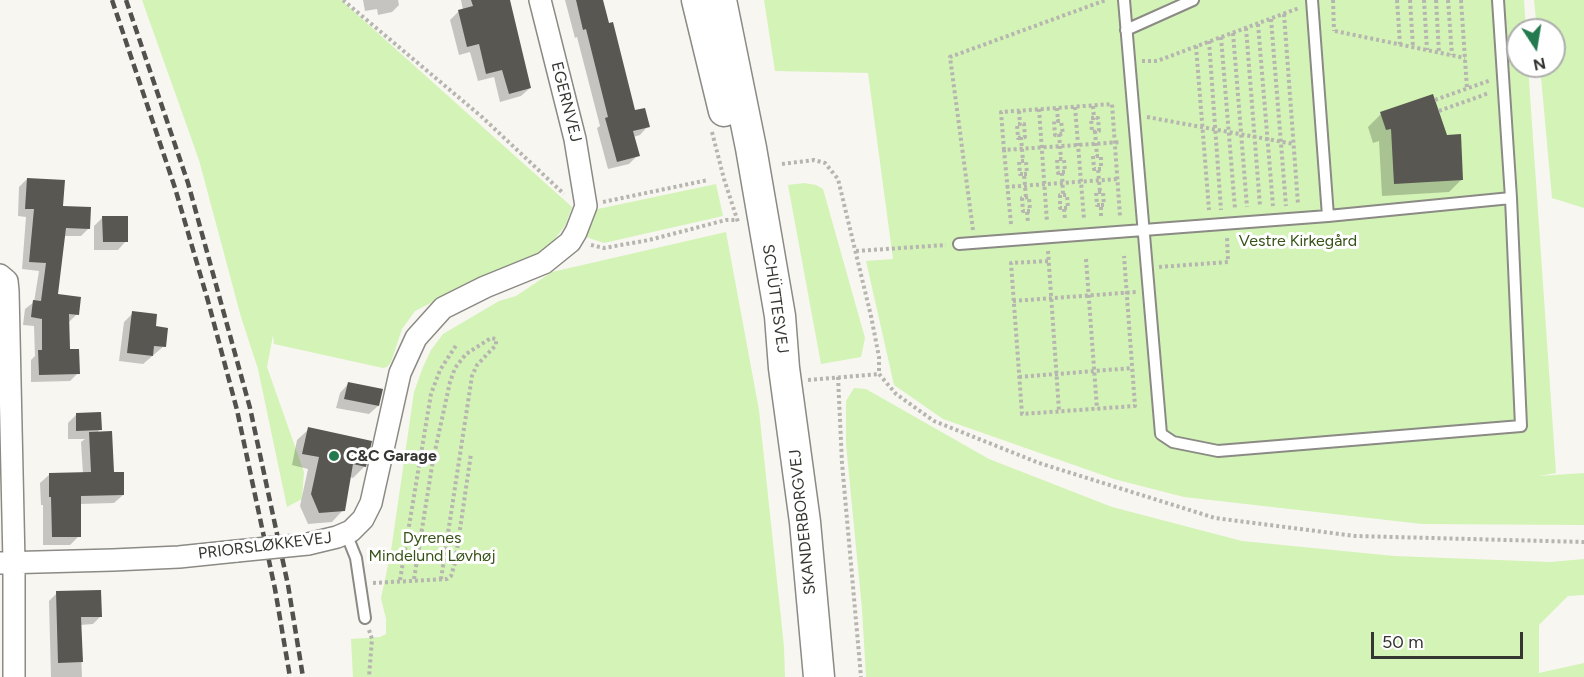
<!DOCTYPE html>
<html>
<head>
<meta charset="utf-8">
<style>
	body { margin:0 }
	#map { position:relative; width:1584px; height:677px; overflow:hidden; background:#f8f6f0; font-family:Figtree,sans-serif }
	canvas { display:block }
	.north { position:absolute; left:1506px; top:18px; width:60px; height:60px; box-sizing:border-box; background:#fff; border:2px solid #aeaead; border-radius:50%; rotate:168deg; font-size:16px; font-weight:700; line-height:24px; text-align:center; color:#353532 }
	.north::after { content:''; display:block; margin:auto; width:21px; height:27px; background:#237a4e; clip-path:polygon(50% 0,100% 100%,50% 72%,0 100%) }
	.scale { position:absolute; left:1371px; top:632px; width:152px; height:27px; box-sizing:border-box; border:3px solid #353532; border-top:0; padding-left:8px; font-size:18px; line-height:21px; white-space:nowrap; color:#353532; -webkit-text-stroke:4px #fff; paint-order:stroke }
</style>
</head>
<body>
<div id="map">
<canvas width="1584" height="677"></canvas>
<div class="north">N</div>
<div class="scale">50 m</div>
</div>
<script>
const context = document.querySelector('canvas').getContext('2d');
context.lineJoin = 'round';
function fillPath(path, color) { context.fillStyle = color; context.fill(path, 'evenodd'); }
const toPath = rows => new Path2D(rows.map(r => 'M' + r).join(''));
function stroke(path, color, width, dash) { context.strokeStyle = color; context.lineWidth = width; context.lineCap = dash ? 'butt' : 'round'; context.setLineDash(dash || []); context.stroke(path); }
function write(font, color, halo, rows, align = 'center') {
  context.font = font + ' Figtree,sans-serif'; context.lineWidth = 6; context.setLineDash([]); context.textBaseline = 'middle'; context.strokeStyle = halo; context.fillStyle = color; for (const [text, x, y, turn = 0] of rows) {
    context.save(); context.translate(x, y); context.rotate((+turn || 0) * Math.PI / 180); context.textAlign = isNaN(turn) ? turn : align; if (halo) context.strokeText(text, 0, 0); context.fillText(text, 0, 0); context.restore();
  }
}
fillPath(toPath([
	[142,0,341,0,572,207,565,226,550,245,518,265,462,287,415,311,402,329,391,362,387,367,383,368,274,344,273,335,267,367,304,472,302,499,287,507,258,369,241,317,199,160],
	[764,0,1524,0,1526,30,1518,30,1518,66,1528,66,1556,473,1539,476,1584,473,1584,525,1422,524,1184,497,1114,479,943,419,894,385,866,261,893,259,868,73,775,71],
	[1534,0,1584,0,1584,208,1552,198,1540,66,1554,66,1554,30,1537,30],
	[804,183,816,185,823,189,865,338,861,357,821,364,788,185],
	[716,184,723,216,604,243,586,237,593,210],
	[726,232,759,410,784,647,785,677,353,677,351,639,380,637,386,634,386,619,381,598,391,551,414,392,423,367,431,350,443,334,499,301,516,296,552,272],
	[854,388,866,389,989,459,1112,507,1242,541,1394,556,1550,562,1584,559,1584,595,1568,596,1539,625,1539,673,1584,663,1584,677,866,677,862,609,846,444,846,401]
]), '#d3f3b7');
fillPath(toPath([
	[363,0,398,0,399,5,392,12,378,15,377,9,365,11],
	[461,0,508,0,530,88,521,96,500,102,494,77,478,81,470,52,459,55,450,20,459,11,463,10],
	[565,0,601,0,634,112,648,126,640,135,633,137,638,155,629,164,608,169,597,128,600,126,577,37,575,38],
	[1381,114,1462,179,1449,192,1382,196,1379,141,1373,143,1368,127],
	[27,179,89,228,81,236,63,236,57,296,77,314,69,322,68,351,78,373,70,381,31,382,31,360,35,356,34,326,23,325,25,309,34,302,39,271,22,269,26,217,18,216,19,187],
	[103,217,126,241,118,250,94,250,94,226],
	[133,313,154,328,164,346,143,364,119,361,124,322],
	[348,384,378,406,369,414,336,408,340,393],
	[76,415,100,429,97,433,112,474,123,495,114,503,79,504,79,536,70,545,43,545,43,505,41,505,40,483,49,475,83,474,81,442,85,439,68,439,68,423],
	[309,429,365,466,353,478,349,477,343,510,332,522,308,524,300,506,308,469,292,465,297,440],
	[57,593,101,616,93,624,80,625,82,677,51,677,49,601]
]), '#0003');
fillPath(toPath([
	[471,0,510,0,531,88,509,94,502,70,486,74,479,44,467,47,458,10,473,6],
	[576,0,603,0,609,23,613,22,635,110,645,108,650,127,633,131,640,156,617,162,605,118,608,117,586,29,583,30],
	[1433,94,1447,135,1461,134,1463,180,1394,184,1391,129,1386,130,1380,112],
	[27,178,65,180,63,206,91,207,90,229,66,228,58,294,81,297,79,315,69,314,70,349,79,349,80,374,39,375,38,350,42,350,42,319,31,317,33,300,41,301,46,263,29,262,34,209,25,209],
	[102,216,128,216,128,242,103,242],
	[132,311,157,314,156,326,168,328,166,347,154,346,153,356,127,353],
	[348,382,383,389,379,406,344,399],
	[101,412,102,430,76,431,76,413],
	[308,427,372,441,366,467,353,464,345,511,319,513,311,494,319,457,302,454],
	[112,431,114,472,124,472,124,495,81,496,81,537,52,537,51,497,49,497,49,473,91,472,89,432],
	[101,590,102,617,81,617,83,662,58,663,56,591]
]), '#585752');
const lane = toPath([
	[1124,0,1161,434,1173,442,1218,451,1521,426,1511,198,1498,0],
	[1312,0,1328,216],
	[1126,30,1193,0],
	[959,244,1328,216,1511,198],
	[346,533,356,558,365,618]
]);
const street = toPath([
	[0,275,7,281,8,291,14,563,14,677],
	[308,544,337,537,351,531,363,519,371,503,400,373,416,338,443,308,485,287,544,263,570,242,576,232,586,206,575,139,540,0],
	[1,563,113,560,179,557,237,551]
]);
const secondary = toPath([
	[697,0,724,111],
	[721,0,751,148,780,316,784,368,805,522,819,677]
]);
stroke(lane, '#8b8a85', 14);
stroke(street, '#8b8a85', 24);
stroke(secondary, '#8b8a85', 33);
stroke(toPath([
	[343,0,482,117,564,194],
	[1333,0,1334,31],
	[1397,0,1400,44],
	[1410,0,1413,47],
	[1424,0,1427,50],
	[1436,0,1439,53],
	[1448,0,1452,55],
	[1461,0,1467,89],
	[1284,14,1298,204],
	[1271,19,1286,206],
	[1258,24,1273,206],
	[1246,28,1260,206],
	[1335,31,1465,58],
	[1233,33,1247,207],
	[1221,37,1235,209],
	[1209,41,1221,210],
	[1196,46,1209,210],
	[1142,61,1157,61,1299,8],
	[1435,100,1491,80],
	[1093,106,1094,118,1091,118,1092,132,1099,131,1098,118,1094,118],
	[1075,107,1084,219],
	[1057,108,1058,121,1061,121,1063,134,1055,135,1054,121,1058,121],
	[1039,109,1047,222],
	[1019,111,1020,124,1017,124,1018,138,1025,137,1024,124,1020,124],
	[1439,111,1489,93],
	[1147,117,1294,144],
	[1095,131,1097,156],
	[712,132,724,179,738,222],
	[1059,134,1061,159],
	[1021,137,1023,161],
	[1004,150,1001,112,1112,104,1120,216],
	[782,164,814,160,825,163,838,179,871,316,879,357,879,374,896,394,934,421,1039,463,1215,518,1355,536,1584,542],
	[1098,169,1101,169,1101,156,1093,156,1094,169,1098,169,1100,192],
	[1062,172,1065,172,1064,159,1057,159,1058,173,1062,172,1063,195],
	[1024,174,1027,174,1026,161,1019,161,1020,174,1024,174,1026,198],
	[1006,187,1118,179],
	[603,202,708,180],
	[1101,205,1104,205,1103,192,1096,192,1097,205,1101,205,1101,218],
	[1064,208,1068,208,1067,195,1060,195,1060,208,1064,208,1065,220],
	[1027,211,1030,211,1029,197,1022,198,1023,211,1027,211,1028,223],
	[1011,224,1004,150,1121,142],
	[973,230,950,57,1106,0],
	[591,245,604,248,649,240,726,220,736,220],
	[856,251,946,245],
	[1048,251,1059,411],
	[1086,259,1097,409],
	[1048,261,1011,263,1022,414,1135,406,1124,256],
	[1159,267,1228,262,1227,237],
	[1013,301,1136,292],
	[838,377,842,463,861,677],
	[1019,377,1132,368],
	[808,380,879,374],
	[414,579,433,460,450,382,455,368,466,354,491,338,496,339,496,345,477,365,472,376,441,579],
	[400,580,431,394,440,370,457,344],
	[373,583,447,579,451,576,455,563,471,454],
	[369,630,372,639,369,677]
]), '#b7b5b0', 4, [3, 3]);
stroke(lane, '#fff', 10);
stroke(street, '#fff', 21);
stroke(secondary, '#fff', 30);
stroke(toPath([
	[112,0,175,188,208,301,237,410,275,589,290,677],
	[126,0,188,183,250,408,288,585,303,677]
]), '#51514d', 4.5, [9, 4.5]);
const streetBridge = toPath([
	[237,551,308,544]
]);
stroke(streetBridge, '#8b8a85', 24, []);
stroke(streetBridge, '#fff', 21);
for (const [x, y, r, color] of [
	[334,456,6,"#237a4e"]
]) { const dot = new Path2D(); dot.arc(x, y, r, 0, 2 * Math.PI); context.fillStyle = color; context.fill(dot); stroke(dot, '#fff', 2); }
write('16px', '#353532', '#fff', [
	["EGERNVEJ",566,102,76],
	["SCHÜTTESVEJ",775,299,82],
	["SKANDERBORGVEJ",803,522,-96],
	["PRIORSLØKKEVEJ",265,546,-7]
]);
write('16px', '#375217', '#fff', [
	["Vestre Kirkegård",1298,241],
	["Dyrenes",432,538],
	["Mindelund Løvhøj",432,556]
]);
write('bold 16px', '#353532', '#fff', [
	["C&C Garage",346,456]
], 'left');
</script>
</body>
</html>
